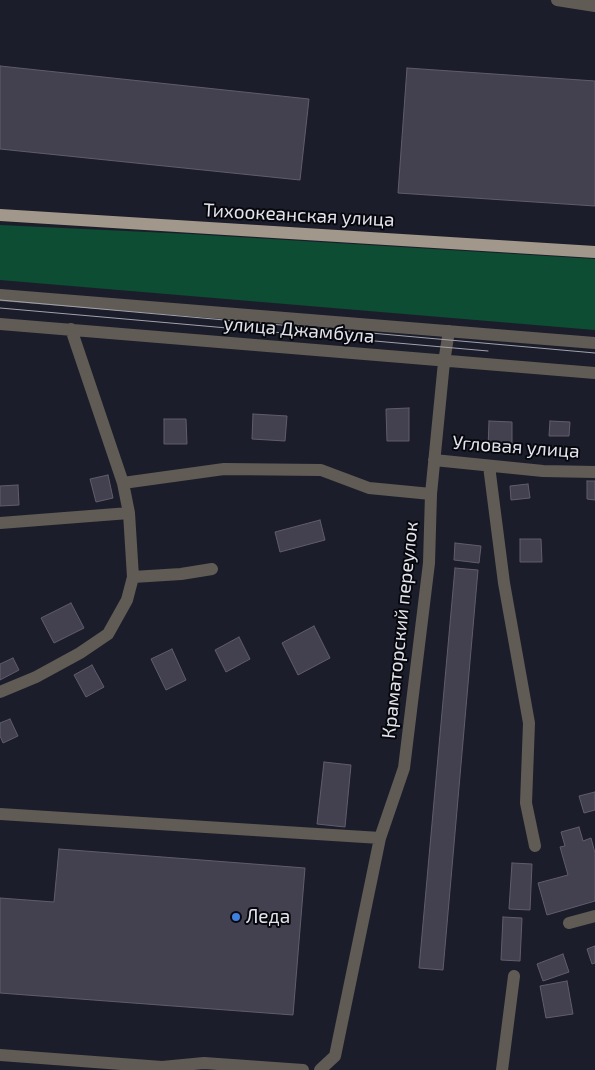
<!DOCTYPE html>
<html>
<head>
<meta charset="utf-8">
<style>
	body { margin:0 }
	canvas { display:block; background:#1c1d2a }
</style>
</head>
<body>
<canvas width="595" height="1070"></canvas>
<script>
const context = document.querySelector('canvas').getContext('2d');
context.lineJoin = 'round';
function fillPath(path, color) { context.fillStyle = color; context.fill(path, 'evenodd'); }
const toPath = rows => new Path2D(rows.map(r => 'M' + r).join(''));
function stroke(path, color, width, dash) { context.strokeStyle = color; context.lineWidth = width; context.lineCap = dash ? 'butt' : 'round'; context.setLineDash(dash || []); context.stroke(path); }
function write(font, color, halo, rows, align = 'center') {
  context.font = font + ' "Exo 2",sans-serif'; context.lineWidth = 4; context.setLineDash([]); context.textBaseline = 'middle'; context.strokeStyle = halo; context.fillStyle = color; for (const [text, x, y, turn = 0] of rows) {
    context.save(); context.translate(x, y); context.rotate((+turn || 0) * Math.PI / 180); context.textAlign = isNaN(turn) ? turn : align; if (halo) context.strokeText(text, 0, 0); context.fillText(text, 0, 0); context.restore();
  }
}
fillPath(toPath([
	[0,225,189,234,595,259,595,330,0,280]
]), '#0d4d33');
const building = toPath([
	[0,66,309,99,300,180,0,149,0,66],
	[407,68,595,81,595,206,398,193,407,68],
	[409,408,409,441,387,441,386,409,409,408],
	[253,414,287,416,285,441,252,439,253,414],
	[164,419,186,419,187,444,164,444,164,419],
	[489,421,512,422,512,450,488,449,489,421],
	[550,421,570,422,569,436,549,436,550,421],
	[108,475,113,498,96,502,90,479,108,475],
	[587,481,595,481,595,500,587,499,587,481],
	[528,484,530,498,511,500,510,486,528,484],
	[18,485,19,505,0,506,0,486,18,485],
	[320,520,325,540,280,552,275,532,320,520],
	[520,539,541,539,542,562,520,562,520,539],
	[455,543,481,546,479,563,454,560,455,543],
	[455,568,478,570,443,970,419,968,455,568],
	[71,603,84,628,54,643,41,618,71,603],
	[314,626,330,658,298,675,282,643,314,626],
	[239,637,250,659,226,672,215,650,239,637],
	[172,649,186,680,166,690,151,659,172,649],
	[13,658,19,670,0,680,0,664,13,658],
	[92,665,104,687,86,697,74,675,92,665],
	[10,719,18,736,3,743,0,736,0,723,10,719],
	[324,762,351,765,345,827,317,824,324,762],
	[595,792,595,810,584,813,579,796,595,792],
	[579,827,583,841,591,838,595,853,595,901,547,915,538,883,568,875,560,847,565,846,561,832,579,827],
	[59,849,305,868,293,1015,0,993,0,898,54,902,59,849],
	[512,863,532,864,530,910,509,909,512,863],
	[503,917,522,918,520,961,501,960,503,917],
	[595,946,595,963,592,964,587,949,595,946],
	[563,954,569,972,543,981,537,964,563,954],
	[567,981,573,1014,546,1018,540,986,567,981]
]);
fillPath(building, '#43404f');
stroke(building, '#605c6c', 1);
stroke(toPath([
	[557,0,595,6],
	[0,295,595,343],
	[0,324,595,373],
	[71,329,123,483,129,513,133,577],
	[434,460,543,471,595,472],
	[489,466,504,583,529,723,526,803,535,846],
	[123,483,224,469,321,470,369,488,431,494],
	[0,523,129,513],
	[0,692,36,677,80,653,108,634,127,600,133,577,181,574,212,569],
	[0,814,380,838],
	[569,923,595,916],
	[0,1055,162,1067,204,1063,303,1070],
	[320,1070,335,1056,380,838,404,768,429,563,431,494,444,362,449,331],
	[502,1070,514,976]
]), '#605b55', 12);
stroke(toPath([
	[0,215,595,252]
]), '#a2978b', 12);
stroke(toPath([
	[0,300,595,353],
	[0,308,488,351]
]), '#a1a2ad', 1);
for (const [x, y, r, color] of [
	[236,917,5,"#3f7fe0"]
]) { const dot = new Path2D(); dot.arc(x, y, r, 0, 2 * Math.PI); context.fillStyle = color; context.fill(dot); stroke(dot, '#07080d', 2); }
write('19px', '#e2e3ec', '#07080d', [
	["Тихоокеанская улица",299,215,3],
	["улица Джамбула",299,330,5],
	["Угловая улица",516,447,4],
	["Краматорский переулок",400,630,-84]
]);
write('19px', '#e2e3ec', '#07080d', [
	["Леда",246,917]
], 'left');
</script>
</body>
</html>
